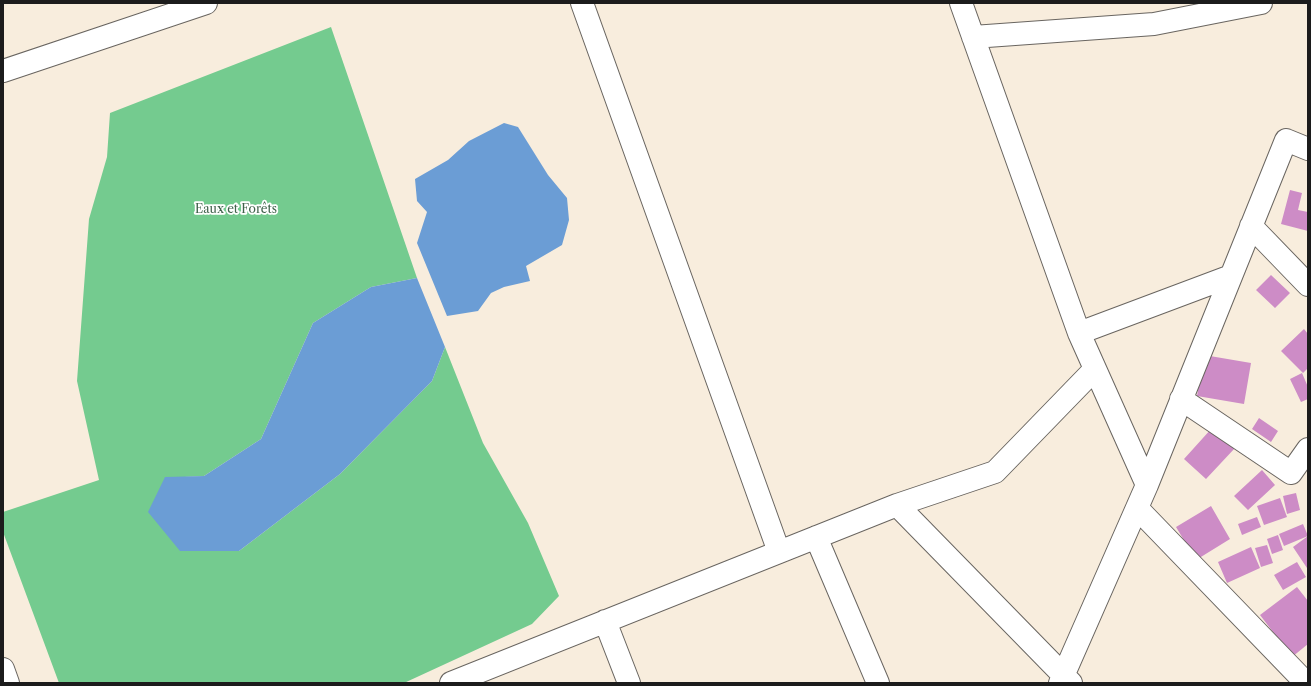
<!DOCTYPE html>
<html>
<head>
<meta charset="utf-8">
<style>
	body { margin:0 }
	#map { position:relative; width:1311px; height:686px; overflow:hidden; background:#f8eddd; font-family:"Libre Caslon Text",serif }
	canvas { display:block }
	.frame { position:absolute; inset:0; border:4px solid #1c1c1c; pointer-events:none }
</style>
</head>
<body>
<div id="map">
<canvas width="1311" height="686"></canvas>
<div class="frame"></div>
</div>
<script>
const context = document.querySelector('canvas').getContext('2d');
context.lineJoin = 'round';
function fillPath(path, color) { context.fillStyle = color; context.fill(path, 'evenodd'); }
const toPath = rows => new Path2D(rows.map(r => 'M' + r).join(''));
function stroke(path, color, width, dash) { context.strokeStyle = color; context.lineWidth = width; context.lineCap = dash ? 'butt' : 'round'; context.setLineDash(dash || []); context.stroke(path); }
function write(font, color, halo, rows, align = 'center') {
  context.font = font + ' "Libre Caslon Text",serif'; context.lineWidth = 3.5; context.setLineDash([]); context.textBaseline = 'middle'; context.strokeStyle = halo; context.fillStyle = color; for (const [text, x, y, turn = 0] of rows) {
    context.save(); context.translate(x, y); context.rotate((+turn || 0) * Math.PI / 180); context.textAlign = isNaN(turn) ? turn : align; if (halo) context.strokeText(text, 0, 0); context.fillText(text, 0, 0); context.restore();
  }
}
fillPath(toPath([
	[331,27,417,278,371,287,313,323,261,439,204,476,165,478,239,551,340,474,432,381,445,347,483,443,528,523,559,596,532,624,404,683,59,683,3,532,3,512,99,480,77,381,89,219,107,157,110,113]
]), '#74cb8f');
fillPath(toPath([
	[504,123,518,127,548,175,567,198,569,220,562,245,526,266,530,281,504,287,491,293,478,311,447,316,417,243,427,212,417,201,415,179,448,160,469,141],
	[417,278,445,347,432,381,340,474,239,551,180,551,148,512,165,477,204,476,261,439,313,323,371,287]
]), '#6b9dd5');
fillPath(toPath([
	[1290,190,1302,193,1298,210,1308,212,1308,231,1281,224],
	[1271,275,1290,293,1275,308,1256,290],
	[1304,329,1308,334,1308,368,1303,373,1281,351],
	[1204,355,1251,363,1244,404,1197,396],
	[1302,373,1308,387,1308,399,1301,402,1290,379],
	[1259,418,1278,431,1271,442,1252,429],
	[1212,428,1235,448,1206,479,1184,459],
	[1262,470,1275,485,1248,510,1234,496],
	[1296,493,1300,510,1287,514,1283,496],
	[1280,498,1287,517,1264,525,1257,506],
	[1211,506,1230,539,1196,560,1176,527],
	[1257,517,1261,527,1242,535,1238,524],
	[1303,524,1308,536,1284,546,1279,534],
	[1278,535,1283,550,1272,554,1267,539],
	[1308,536,1308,567,1307,568,1293,547],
	[1267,545,1273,563,1261,567,1255,548],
	[1251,547,1260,568,1227,583,1218,562],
	[1297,562,1306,577,1283,590,1274,575],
	[1297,587,1308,601,1308,644,1292,657,1260,615]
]), '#cd8cc6');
const minor = toPath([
	[582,3,779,552],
	[961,3,1079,333,1147,485],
	[973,37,1154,24,1261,3],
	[3,71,206,3],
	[1251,226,1308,285],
	[1079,333,1231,276],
	[1181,399,1291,473,1308,449],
	[897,505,1071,683],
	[1137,508,1306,683],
	[816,537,878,683],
	[605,621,629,683],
	[3,669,8,683],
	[451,683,897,505,995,472,1094,370],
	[1060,683,1147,485,1286,140,1308,149]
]);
stroke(minor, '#696560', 24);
stroke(minor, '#fff', 22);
write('12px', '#3f624a', '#fff', [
	["Eaux et Forêts",236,210]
]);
</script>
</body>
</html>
